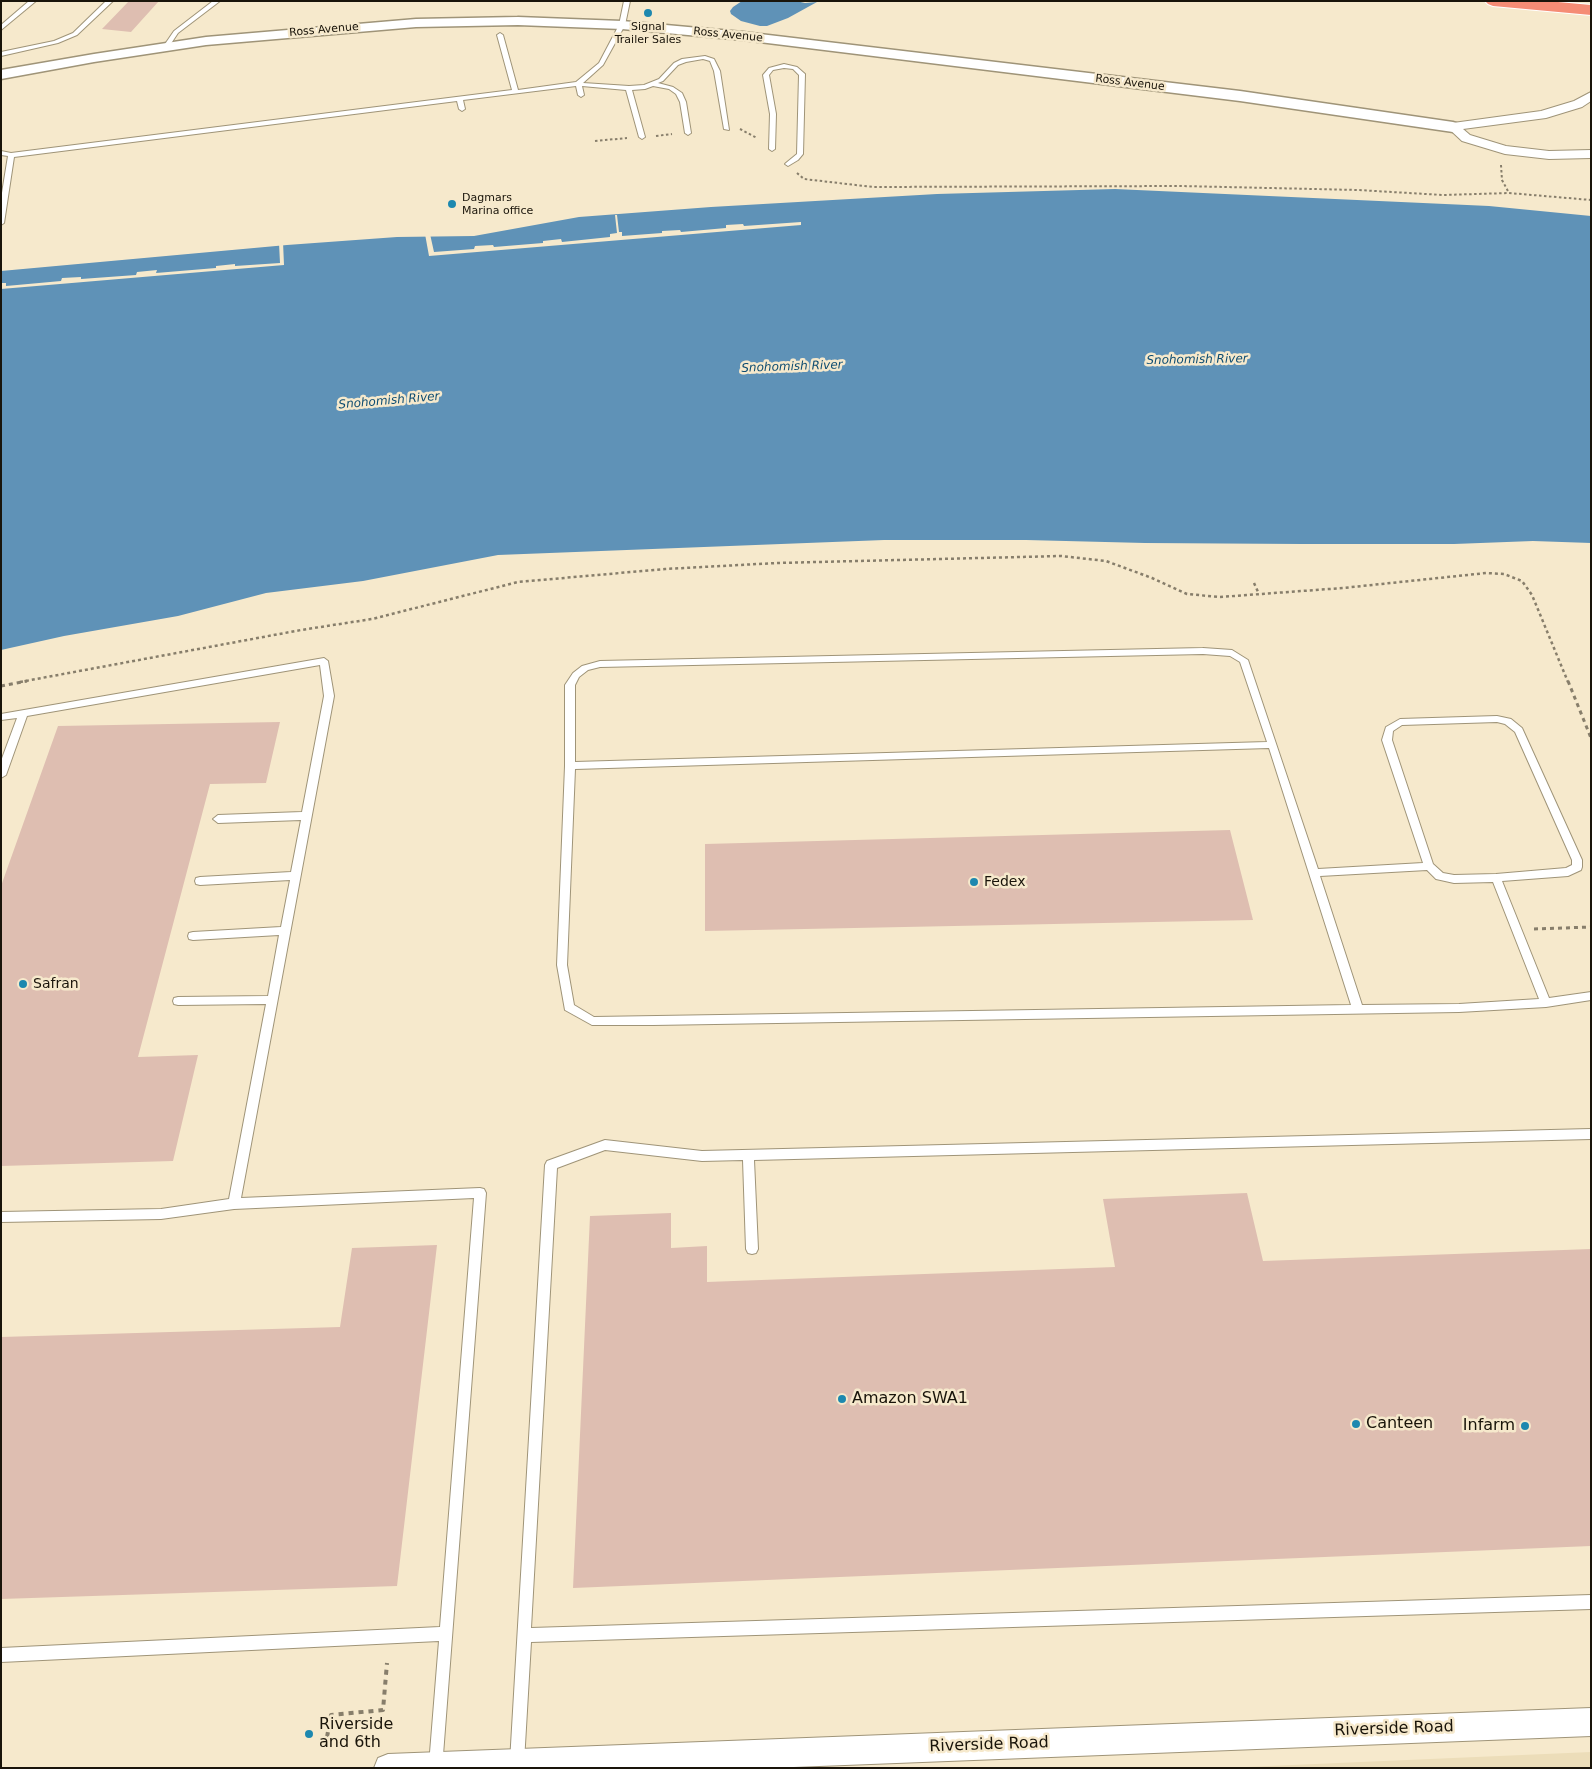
<!DOCTYPE html>
<html>
<head>
<meta charset="utf-8">
<style>
	body { margin:0 }
	#map { position:relative; width:1592px; height:1769px; overflow:hidden; background:#f6e9cc; font-family:"DejaVu Sans",sans-serif }
	canvas { display:block }
	.frame { position:absolute; inset:0; border:2px solid #19140a; pointer-events:none }
</style>
</head>
<body>
<div id="map">
<canvas width="1592" height="1769"></canvas>
<div class="frame"></div>
</div>
<script>
const context = document.querySelector('canvas').getContext('2d');
context.lineJoin = 'round';
function fillPath(path, color) { context.fillStyle = color; context.fill(path, 'evenodd'); }
const toPath = rows => new Path2D(rows.map(r => 'M' + r).join(''));
function stroke(path, color, width, dash) { context.strokeStyle = color; context.lineWidth = width; context.lineCap = dash ? 'butt' : 'round'; context.setLineDash(dash || []); context.stroke(path); }
function write(font, color, halo, rows, align = 'center') {
  context.font = font + ' "DejaVu Sans",sans-serif'; context.lineWidth = 5; context.setLineDash([]); context.textBaseline = 'middle'; context.strokeStyle = halo; context.fillStyle = color; for (const [text, x, y, turn = 0] of rows) {
    context.save(); context.translate(x, y); context.rotate((+turn || 0) * Math.PI / 180); context.textAlign = isNaN(turn) ? turn : align; if (halo) context.strokeText(text, 0, 0); context.fillText(text, 0, 0); context.restore();
  }
}
fillPath(toPath([
	[1591,1752,1591,1768,1223,1768]
]), '#ecddb9');
fillPath(toPath([
	[742,1,796,1,805,3,817,2,788,18,767,26,760,26,741,21,731,14,730,11,733,7],
	[1115,189,1489,206,1591,216,1591,543,1533,541,1454,544,1301,544,1145,543,1026,540,884,540,498,555,363,581,266,593,178,616,64,636,1,650,1,271,287,245,397,237,474,236,579,217,711,207,937,194]
]), '#5f92b7');
fillPath(toPath([
	[615,215,617,215,619,232,622,232,622,236,662,233,662,231,680,230,681,232,726,228,726,225,743,224,744,226,801,222,801,225,429,256,425,234,430,234,434,252,474,249,475,246,493,245,494,247,543,243,543,241,561,239,562,242,610,237,610,234,617,233],
	[283,242,284,265,1,289,1,283,6,283,6,286,61,281,62,278,81,277,81,279,136,275,137,272,157,270,156,273,216,268,216,266,235,264,235,266,280,263,279,243]
]), '#f6e9cc');
fillPath(toPath([
	[129,1,159,1,131,32,102,29],
	[280,722,266,783,210,784,138,1057,198,1055,173,1161,1,1166,1,886,58,726],
	[1230,830,1253,920,705,931,705,844],
	[1247,1193,1263,1261,1591,1249,1591,1546,573,1588,590,1216,671,1213,671,1248,707,1246,707,1282,1115,1267,1103,1199],
	[437,1245,397,1586,1,1599,1,1337,340,1327,352,1248]
]), '#debeb1');
const service = toPath([
	[29,1,36,1,1,30,1,25,29,1],
	[106,1,113,1,77,35,58,43,1,56,1,52,54,41,73,33,106,1],
	[213,1,220,1,178,33,168,48,164,48,163,47,174,31,213,1],
	[624,1,630,1,625,25,603,65,583,83,629,86,644,85,659,79,674,63,682,59,705,56,714,59,720,71,729,130,724,129,714,71,710,61,703,59,686,62,678,65,663,81,658,83,673,87,682,93,686,102,691,133,688,135,685,133,680,102,676,94,669,89,653,86,645,89,632,90,645,137,642,139,639,137,626,90,582,86,584,95,581,97,578,95,576,86,463,100,465,109,462,111,459,109,457,101,14,157,4,223,1,225,1,199,8,156,1,155,1,151,11,153,512,90,497,35,500,33,503,35,518,90,576,82,599,63,619,25,624,1],
	[784,64,797,67,805,74,803,154,798,160,788,166,785,164,786,163,797,154,799,75,793,69,784,68,773,70,769,75,776,114,775,149,772,151,769,149,770,114,763,75,769,68,784,64],
	[1203,648,1232,650,1248,660,1318,869,1423,863,1382,740,1386,727,1400,719,1497,716,1511,719,1522,728,1582,860,1582,867,1581,870,1568,876,1502,881,1549,998,1591,992,1591,1000,1546,1007,1459,1012,653,1025,592,1025,565,1010,557,965,565,766,565,685,573,673,582,666,600,661,1203,648],
	[1203,654,1230,656,1240,662,1267,742,575,762,575,685,579,677,588,670,600,667,1203,654],
	[1497,722,1505,724,1515,732,1572,860,1572,865,1566,868,1496,874,1454,875,1443,873,1433,864,1392,740,1393,731,1402,725,1497,722],
	[1269,748,1351,1005,594,1017,574,1005,567,965,575,769,1269,748],
	[1427,870,1436,879,1454,883,1493,882,1539,999,1459,1004,1362,1005,1320,876,1427,870],
	[324,658,328,661,334,696,241,1198,480,1188,484,1189,486,1193,442,1768,430,1768,429,1765,439,1641,1,1662,1,1648,440,1627,474,1198,234,1209,161,1219,1,1222,1,1212,161,1209,229,1199,266,1004,178,1005,174,1004,173,1001,174,998,178,997,268,996,279,935,193,940,189,939,188,936,189,933,193,932,281,927,290,880,200,885,196,884,195,881,196,878,200,877,291,872,301,820,218,823,213,819,218,815,302,812,324,696,320,665,27,716,6,775,1,778,1,761,17,718,1,720,1,714,324,658],
	[1591,1129,1591,1139,754,1160,758,1249,756,1253,752,1254,748,1253,746,1249,743,1160,702,1161,605,1150,557,1168,531,1628,1591,1595,1591,1609,531,1642,524,1762,522,1767,512,1767,510,1762,545,1165,547,1161,605,1140,702,1151,1591,1129]
]);
const minor = toPath([
	[1591,92,1591,101,1582,107,1546,118,1463,129,1470,135,1506,146,1549,151,1591,150,1591,158,1549,159,1505,154,1462,141,1447,127,1453,123,1541,111,1574,101,1591,92],
	[1591,1708,1591,1736,768,1768,374,1768,378,1758,388,1754,1591,1708]
]);
const tertiary = toPath([
	[518,17,622,21,743,32,1240,91,1453,122,1459,124,1461,127,1459,130,1453,132,1240,101,743,40,622,29,518,25,416,27,206,45,94,62,1,79,1,70,94,54,206,37,416,19,518,17]
]);
const motorway = toPath([
	[1485,1,1547,1,1591,5,1591,15,1493,6,1488,4,1485,1]
]);
stroke(service, '#9f9478', 2);
stroke(minor, '#9f9478', 2);
stroke(tertiary, '#9f9478', 3);
stroke(motorway, '#fff', 2);
stroke(toPath([
	[740,129,757,138],
	[656,136,672,134],
	[595,141,627,138],
	[1501,165,1502,180,1509,193],
	[797,173,804,179,873,187,1181,186,1358,190,1443,195,1509,193,1591,200]
]), '#877e6b', 2, [2.5, 2.5]);
stroke(toPath([
	[1254,583,1259,594],
	[20,682,301,630,372,619,518,582,665,569,777,563,1061,556,1106,561,1152,578,1187,594,1220,597,1343,588,1486,573,1504,574,1522,581,1532,595,1568,682]
]), '#877e6b', 2.5, [3, 3]);
stroke(toPath([
	[1568,681,1591,738],
	[1,686,27,681],
	[1534,929,1591,927]
]), '#877e6b', 3, [4, 4]);
stroke(toPath([
	[327,1737,331,1715,383,1710,387,1663]
]), '#877e6b', 4, [5, 5]);
fillPath(service, '#fff');
fillPath(minor, '#fff');
fillPath(tertiary, '#fff');
fillPath(motorway, '#f58c75');
for (const [x, y, r, color] of [
	[648,13,5,"#1d88af"],
	[452,204,5,"#1d88af"],
	[974,882,5,"#1d88af"],
	[23,984,5,"#1d88af"],
	[842,1399,5,"#1d88af"],
	[1356,1424,5,"#1d88af"],
	[1525,1426,5,"#1d88af"],
	[309,1734,5,"#1d88af"]
]) { const dot = new Path2D(); dot.arc(x, y, r, 0, 2 * Math.PI); context.fillStyle = color; context.fill(dot); stroke(dot, '#f6e9cc', 2); }
write('11px', '#19140a', '#f6e9cc', [
	["Signal",648,27],
	["Trailer Sales",648,40],
	["Dagmars",462,198,"left"],
	["Marina office",462,211,"left"]
]);
write('11px', '#19140a', '#f6e9cc', [
	["Ross Avenue",324,30,-5],
	["Ross Avenue",728,35,6],
	["Ross Avenue",1130,83,7]
]);
write('italic 12px', '#0d4c71', '#f6e9cc', [
	["Snohomish River",1197,360,-1],
	["Snohomish River",792,367,-2],
	["Snohomish River",389,401,-5]
]);
write('14px', '#19140a', '#f6e9cc', [
	["Fedex",984,882],
	["Safran",33,984]
], 'left');
write('16px', '#19140a', '#f6e9cc', [
	["Amazon SWA1",852,1399],
	["Canteen",1366,1424],
	["Infarm",1515,1426,"right"],
	["Riverside",319,1725],
	["and 6th",319,1743]
], 'left');
write('16px', '#19140a', '#f6e9cc', [
	["Riverside Road",1394,1729,-2],
	["Riverside Road",989,1745,-2]
]);
</script>
</body>
</html>
